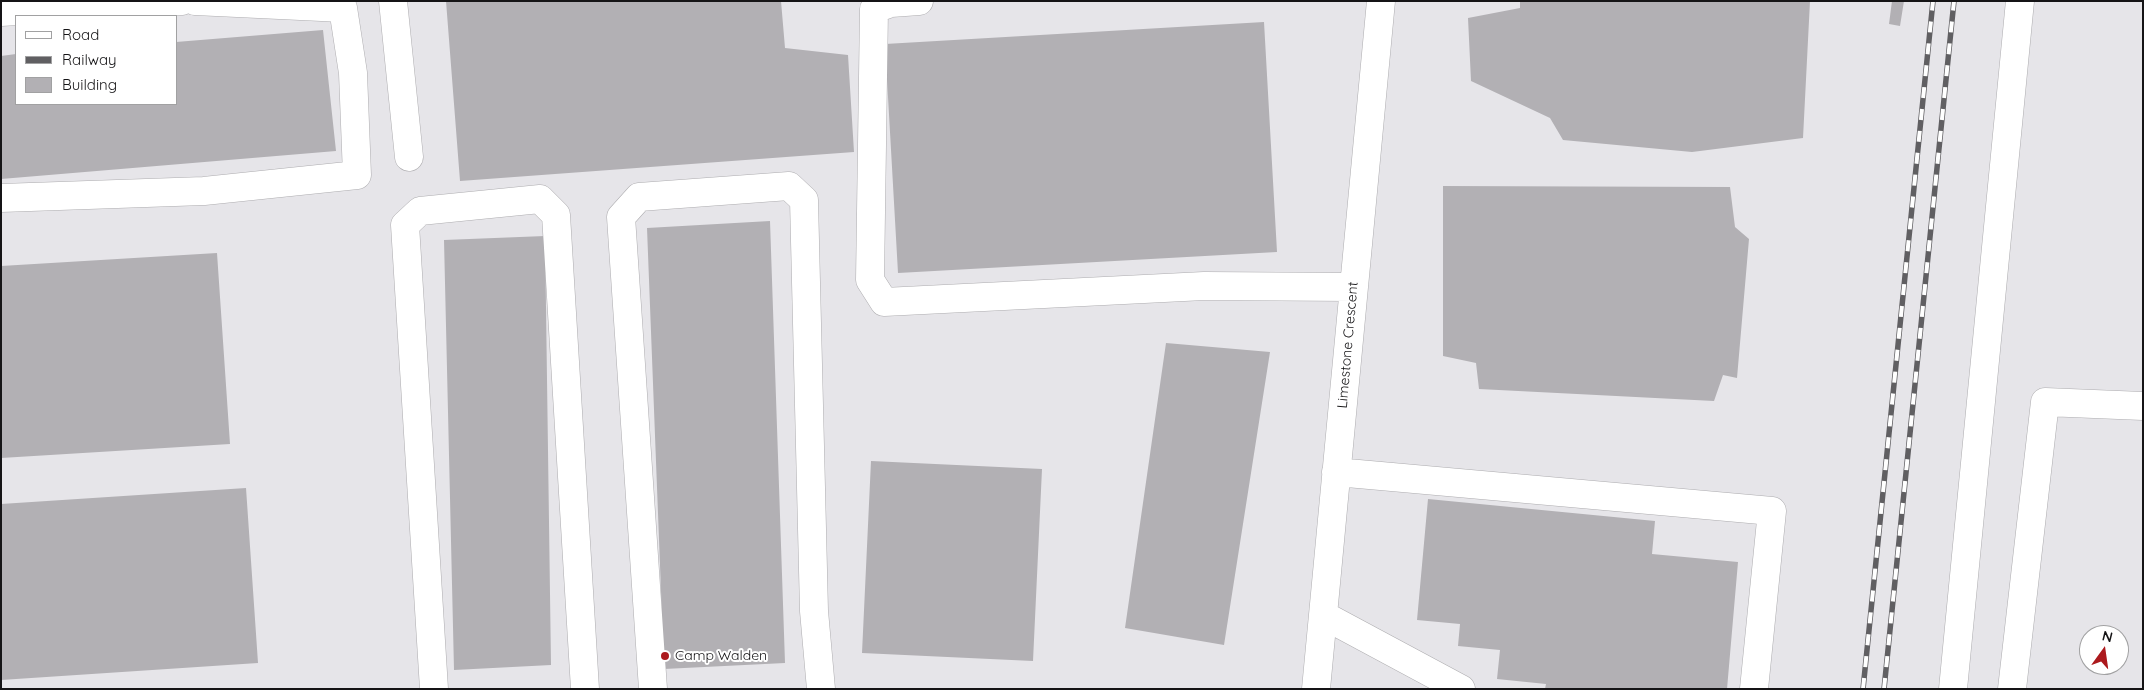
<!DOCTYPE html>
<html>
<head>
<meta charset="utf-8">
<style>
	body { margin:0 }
	#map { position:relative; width:2144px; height:690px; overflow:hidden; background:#e6e5e9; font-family:Quicksand,sans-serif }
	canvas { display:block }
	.frame { position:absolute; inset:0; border:2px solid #151416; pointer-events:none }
	.legend { position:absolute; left:15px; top:15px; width:162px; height:90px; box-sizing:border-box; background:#fff; border:1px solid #a1a1a2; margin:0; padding:6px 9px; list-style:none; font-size:15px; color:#151416 }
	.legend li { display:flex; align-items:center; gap:10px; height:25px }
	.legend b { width:25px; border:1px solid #a1a1a2 }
	.north { position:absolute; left:2079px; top:625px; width:50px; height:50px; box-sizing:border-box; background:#fff; border:1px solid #a1a1a2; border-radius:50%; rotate:14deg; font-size:14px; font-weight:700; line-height:20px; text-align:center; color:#151416 }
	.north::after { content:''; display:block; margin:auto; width:18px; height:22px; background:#ac191d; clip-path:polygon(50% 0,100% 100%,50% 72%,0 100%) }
</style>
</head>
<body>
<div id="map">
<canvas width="2144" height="690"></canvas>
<div class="frame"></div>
<ul class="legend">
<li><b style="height:6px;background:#fff"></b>Road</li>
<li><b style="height:6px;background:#605f62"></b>Railway</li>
<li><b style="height:14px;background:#b2b0b4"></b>Building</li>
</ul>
<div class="north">N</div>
</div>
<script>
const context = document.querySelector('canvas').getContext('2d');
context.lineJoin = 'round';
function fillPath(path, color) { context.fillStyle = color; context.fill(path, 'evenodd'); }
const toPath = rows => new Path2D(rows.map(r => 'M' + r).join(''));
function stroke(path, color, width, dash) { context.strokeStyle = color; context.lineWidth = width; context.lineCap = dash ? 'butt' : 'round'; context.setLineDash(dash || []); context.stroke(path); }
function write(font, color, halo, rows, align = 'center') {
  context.font = font + ' Quicksand,sans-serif'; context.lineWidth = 4; context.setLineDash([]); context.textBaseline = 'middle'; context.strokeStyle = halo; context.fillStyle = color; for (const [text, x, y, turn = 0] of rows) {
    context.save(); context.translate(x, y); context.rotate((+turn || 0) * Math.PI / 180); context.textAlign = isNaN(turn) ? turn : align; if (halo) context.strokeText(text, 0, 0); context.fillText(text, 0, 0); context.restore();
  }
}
fillPath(toPath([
	[446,1,781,1,785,48,848,55,854,152,460,181],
	[1520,1,1810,1,1803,138,1692,152,1563,140,1550,118,1471,81,1468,18,1520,8],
	[1892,1,1904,1,1900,26,1889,24],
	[1264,22,1277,252,898,273,885,44],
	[323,30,336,151,1,179,1,56,16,54,16,104,176,104,176,42],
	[1443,186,1730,187,1735,227,1749,239,1737,378,1723,375,1714,401,1479,389,1476,363,1443,356],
	[770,221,785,663,664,669,647,228],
	[545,236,551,665,454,670,444,240],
	[217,253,230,444,1,458,1,266],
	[1166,343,1270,352,1224,645,1125,628],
	[871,461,1042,469,1033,661,862,653],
	[246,488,258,663,1,680,1,504],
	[1428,499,1655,521,1652,554,1738,562,1727,689,1545,689,1546,684,1497,679,1500,650,1458,646,1460,624,1417,620]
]), '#b2b0b4');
const minor = toPath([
	[393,1,409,157],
	[919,1,891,3,874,9,870,280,884,302,1204,286,1354,287],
	[1,12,182,1],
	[1,198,204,191,357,175,353,73,343,8,195,1],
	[1336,472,1772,511,1754,689],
	[1323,615,1461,689],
	[434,689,405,225,420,211,540,199,556,215,585,689],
	[653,689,621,217,639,197,789,186,804,200,814,611,821,689],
	[1316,689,1381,1],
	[1953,689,2020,1],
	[2012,689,2045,402,2143,406]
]);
stroke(minor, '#adacaf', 29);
stroke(minor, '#fff', 28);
const rail = toPath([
	[1863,689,1933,1],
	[1884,689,1954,1]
]);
stroke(rail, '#605f62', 5.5);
stroke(rail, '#fff', 4, [11]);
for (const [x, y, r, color] of [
	[665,656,5,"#ac191d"]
]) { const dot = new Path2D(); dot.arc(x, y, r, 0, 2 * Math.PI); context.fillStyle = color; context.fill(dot); stroke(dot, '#fff', 2); }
write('14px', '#151416', '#fff', [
	["Limestone Crescent",1348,345,-85]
]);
write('14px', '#151416', '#fff', [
	["Camp Walden",675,656]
], 'left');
</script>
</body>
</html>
